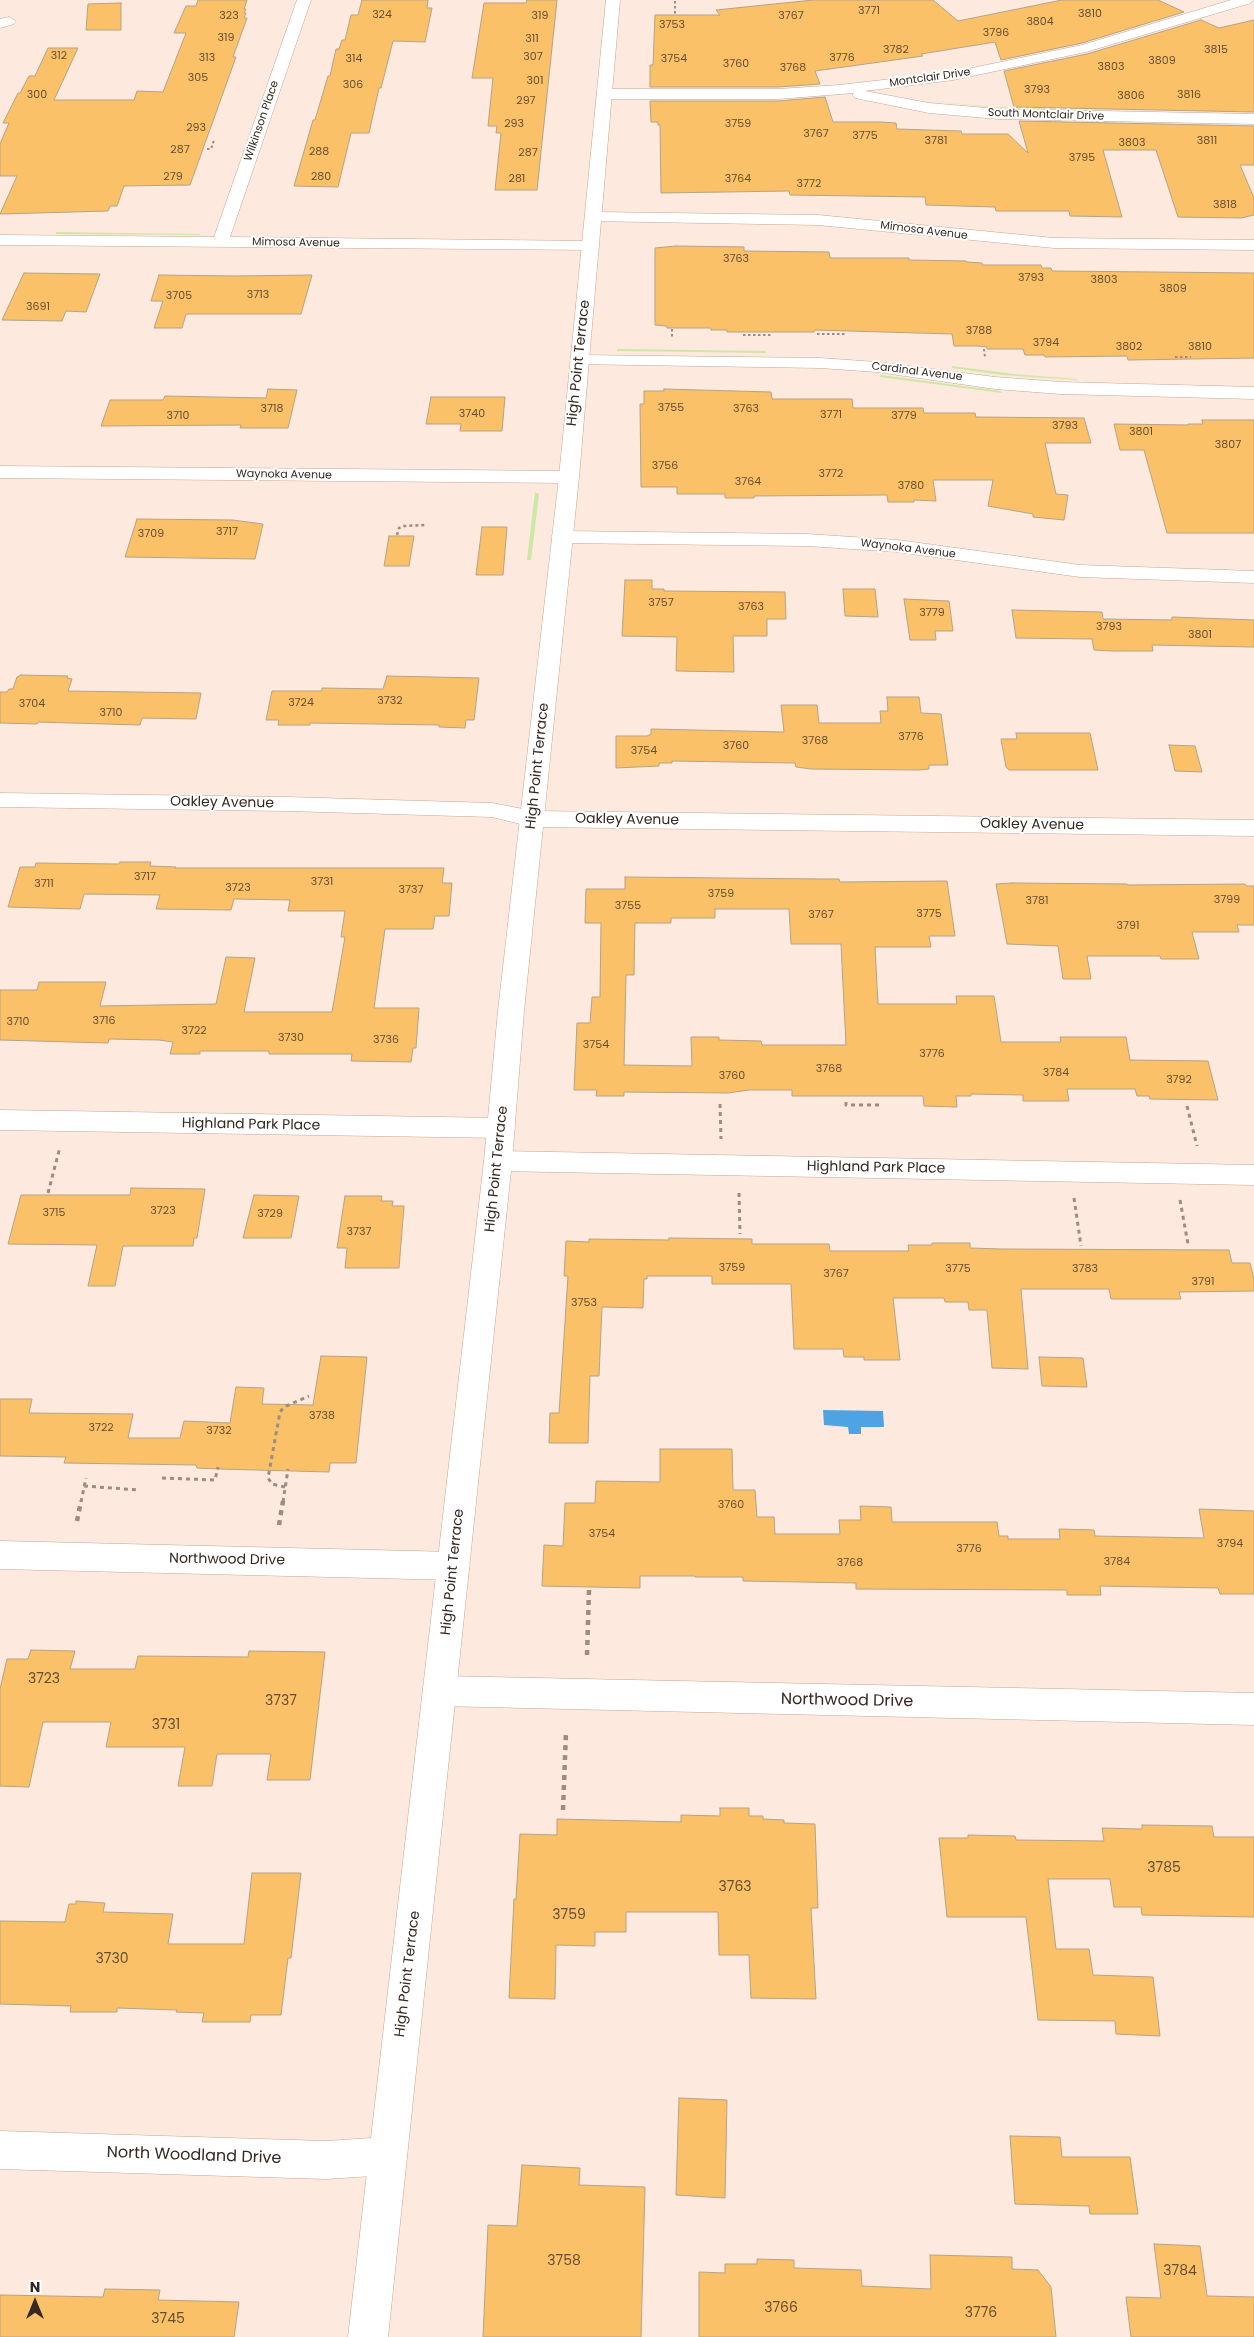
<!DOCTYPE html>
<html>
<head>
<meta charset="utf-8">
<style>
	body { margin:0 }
	#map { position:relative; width:1254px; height:2337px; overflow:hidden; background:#fde9de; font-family:Poppins,sans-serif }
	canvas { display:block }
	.north { position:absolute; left:10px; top:2277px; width:50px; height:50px; -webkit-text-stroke:4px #fff; paint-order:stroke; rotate:0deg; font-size:14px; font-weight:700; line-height:20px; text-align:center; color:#342821 }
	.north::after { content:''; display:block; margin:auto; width:18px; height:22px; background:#342821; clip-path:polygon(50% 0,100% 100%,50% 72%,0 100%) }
</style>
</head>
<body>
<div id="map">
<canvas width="1254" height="2337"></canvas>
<div class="north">N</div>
</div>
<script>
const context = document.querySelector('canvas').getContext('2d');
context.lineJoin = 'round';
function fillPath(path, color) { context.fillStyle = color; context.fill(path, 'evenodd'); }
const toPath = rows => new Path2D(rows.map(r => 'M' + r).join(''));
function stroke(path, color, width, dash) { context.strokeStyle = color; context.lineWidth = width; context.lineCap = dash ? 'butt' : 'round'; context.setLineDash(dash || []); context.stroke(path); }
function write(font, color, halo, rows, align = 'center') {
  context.font = font + ' Poppins,sans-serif'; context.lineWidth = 4; context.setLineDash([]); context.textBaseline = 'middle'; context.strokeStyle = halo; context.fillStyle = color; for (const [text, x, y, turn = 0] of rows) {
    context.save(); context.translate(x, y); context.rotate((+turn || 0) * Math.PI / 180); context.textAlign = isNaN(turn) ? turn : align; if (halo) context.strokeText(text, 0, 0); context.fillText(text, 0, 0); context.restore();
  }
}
fillPath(toPath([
	[928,101,995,107,1148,111,999,108],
	[56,232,199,234,200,235,56,234],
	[617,349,766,351,766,353,617,351],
	[952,366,1014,374,1077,379,1077,380,1002,375,952,368],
	[881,375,1001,391,1002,393,880,377],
	[535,492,539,494,531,560,527,560]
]), '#cee7a7');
fillPath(toPath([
	[823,1410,883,1411,884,1427,861,1427,861,1434,849,1434,848,1427,824,1425]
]), '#4da3e3');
const building = toPath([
	[198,0,247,0,244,9,246,9,244,13,246,13,244,18,247,18,233,57,236,57,190,185,124,186,117,206,110,206,108,211,0,214,17,176,0,176,0,144,9,123,3,123,18,93,20,93,29,76,35,76,48,48,78,48,54,100,134,100,137,91,163,92,186,33,174,33,186,6,196,6,198,0],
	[362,0,428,0,427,8,432,8,425,42,393,41,381,88,379,88,369,133,351,133,338,187,294,186,313,120,315,120,328,76,330,76,336,49,339,49,342,40,345,40,351,15,358,15,362,0],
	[527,0,557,0,537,190,495,190,501,133,496,133,497,126,488,126,493,78,472,78,484,3,526,3,527,0],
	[813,0,933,0,958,21,1062,0,1158,0,1184,12,1082,43,1001,60,995,42,921,54,923,56,815,71,820,84,778,87,650,87,650,65,653,65,655,15,720,15,716,10,813,0],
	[121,3,121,30,86,30,88,4,121,3],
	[1201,20,1219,28,1254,20,1254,112,1014,107,1004,71,1087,54,1201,20],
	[825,97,833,122,880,122,896,123,897,129,961,131,962,134,1008,134,1028,153,1019,121,1254,126,1254,165,1240,165,1254,198,1254,215,1241,218,1178,217,1156,150,1103,150,1122,217,1070,216,1069,211,996,211,995,207,926,205,925,197,790,195,789,191,661,193,660,125,658,125,658,122,651,122,650,101,778,101,825,97],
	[676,246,744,247,744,251,829,252,830,258,909,258,909,260,966,261,967,262,982,263,982,265,1041,265,1042,268,1051,268,1052,271,1254,273,1254,358,1128,360,1127,356,1045,357,1044,355,1025,355,1023,349,987,349,987,347,978,346,954,346,952,334,814,330,814,332,727,332,727,330,711,330,711,328,667,328,667,326,655,325,655,248,676,246],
	[24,273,100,274,86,312,66,311,62,321,2,320,24,273],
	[159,275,234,276,312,275,301,314,186,314,182,328,154,328,163,301,151,301,159,275],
	[268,389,297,390,288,428,240,428,241,425,101,426,110,400,163,400,165,396,266,398,268,389],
	[664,389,771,392,772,399,852,399,853,408,923,408,924,413,975,413,976,417,1084,418,1091,443,1045,443,1056,494,1068,495,1064,520,1033,517,1033,514,988,506,993,480,933,480,936,501,914,500,914,502,888,502,887,495,754,496,754,498,725,498,725,494,677,494,677,487,641,487,640,404,644,404,644,391,664,391,664,389],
	[431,397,505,397,502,431,460,431,461,424,426,424,431,397],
	[1202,420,1254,420,1254,533,1167,533,1144,450,1120,450,1114,424,1188,425,1188,424,1203,424,1202,420],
	[137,519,232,520,263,524,255,559,125,557,137,519],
	[482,527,507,527,503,575,476,575,482,527],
	[389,536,414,536,409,566,384,566,389,536],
	[625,580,652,580,652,589,664,589,664,591,785,592,786,619,767,619,767,636,733,636,734,672,676,671,677,637,622,636,625,580],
	[843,589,875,589,878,617,845,616,843,589],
	[904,599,949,601,953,631,935,631,936,640,910,640,904,599],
	[1012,610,1102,612,1103,619,1172,620,1172,617,1254,620,1254,647,1152,645,1153,651,1112,651,1094,650,1092,639,1016,638,1012,610],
	[21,675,68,676,67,678,72,679,68,691,201,693,196,719,142,718,140,725,38,722,37,724,0,723,0,692,7,692,9,689,13,689,17,677,21,675],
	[387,676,479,678,474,720,466,720,465,728,439,727,439,725,310,723,310,725,278,725,279,720,266,720,272,691,322,691,322,688,383,689,387,676],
	[887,697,919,697,921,713,941,714,948,765,929,765,929,769,920,770,811,769,796,767,795,763,672,761,672,763,659,763,659,766,616,768,616,736,647,736,651,734,651,729,784,732,781,705,817,705,819,723,881,723,880,711,888,711,887,697],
	[1016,733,1090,733,1098,770,1009,770,1006,767,1001,739,1017,739,1016,733],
	[1169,745,1195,746,1202,772,1175,771,1169,745],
	[120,862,151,862,150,866,176,867,175,868,444,868,442,883,452,883,449,916,435,916,433,929,385,929,374,1008,419,1008,416,1048,413,1048,411,1062,351,1061,352,1054,269,1054,269,1051,200,1051,200,1054,170,1054,173,1042,159,1040,109,1039,108,1043,0,1040,0,990,37,990,39,982,106,982,100,1006,216,1004,226,957,255,958,244,1012,332,1012,345,937,341,937,345,911,288,911,290,900,234,899,231,910,156,909,160,895,84,894,80,909,8,907,20,867,35,867,36,863,119,864,120,862],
	[625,877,823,879,839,879,840,882,947,881,955,936,929,936,931,947,875,947,878,1004,957,1004,956,996,994,996,1001,1042,1061,1042,1060,1037,1126,1037,1130,1060,1208,1061,1218,1100,1150,1099,1149,1096,1137,1096,1135,1089,1067,1089,1069,1101,1023,1101,1023,1095,971,1094,971,1096,956,1096,957,1107,924,1106,923,1096,792,1096,792,1090,749,1090,728,1093,624,1092,624,1096,596,1096,597,1090,574,1090,577,1023,590,1023,592,997,600,997,601,923,585,923,586,889,625,889,625,877],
	[715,909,789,909,791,944,841,944,846,1045,762,1045,761,1041,719,1040,719,1037,691,1037,692,1066,624,1065,626,975,634,975,635,923,671,923,671,918,715,918,715,909],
	[1012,883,1127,884,1128,885,1245,884,1246,886,1254,886,1254,925,1237,925,1239,932,1192,932,1199,959,1161,959,1160,956,1087,956,1091,979,1063,979,1058,946,1007,944,996,884,1012,883],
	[131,1188,205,1189,197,1238,194,1238,193,1246,123,1246,115,1286,88,1286,97,1245,8,1244,21,1195,130,1195,131,1188],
	[254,1195,299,1196,291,1238,243,1238,254,1195],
	[345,1196,382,1196,381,1201,393,1201,392,1206,404,1206,399,1268,345,1268,347,1248,337,1248,345,1196],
	[669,1238,752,1239,752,1244,829,1244,830,1251,909,1251,908,1245,932,1245,932,1243,970,1243,970,1248,1002,1249,1229,1250,1232,1263,1250,1263,1254,1279,1254,1291,1179,1292,1181,1299,1111,1299,1109,1289,1021,1289,1028,1369,992,1368,987,1310,969,1310,968,1302,945,1302,944,1298,893,1298,900,1360,864,1360,864,1357,844,1357,843,1349,794,1349,791,1284,712,1284,712,1276,647,1276,647,1279,644,1279,643,1308,602,1307,599,1376,590,1376,588,1443,549,1443,550,1413,559,1413,568,1276,564,1276,566,1241,589,1242,589,1239,669,1240,669,1238],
	[321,1356,367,1357,356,1463,330,1463,329,1472,220,1469,197,1468,196,1465,64,1463,66,1457,0,1456,0,1399,32,1399,29,1413,133,1414,128,1438,180,1438,184,1421,230,1423,236,1387,264,1388,262,1404,313,1405,321,1356],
	[1039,1357,1083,1358,1087,1387,1042,1386,1039,1357],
	[660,1449,732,1449,733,1490,755,1490,757,1517,774,1517,775,1534,840,1534,839,1520,861,1520,860,1506,891,1507,892,1522,997,1522,999,1536,1008,1536,1008,1539,1060,1539,1059,1529,1094,1530,1095,1536,1204,1538,1199,1509,1254,1511,1254,1594,1220,1594,1218,1588,1100,1586,1101,1595,1067,1595,1067,1590,856,1589,856,1583,743,1581,743,1577,695,1577,695,1576,640,1576,640,1588,542,1586,544,1545,563,1546,565,1503,595,1503,596,1481,660,1482,660,1449],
	[31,1650,75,1651,70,1669,135,1669,138,1656,248,1657,249,1651,325,1652,310,1780,267,1780,271,1754,217,1754,212,1786,178,1786,185,1747,106,1747,111,1722,43,1722,29,1787,0,1786,0,1689,7,1659,28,1659,31,1650],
	[720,1808,749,1808,749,1816,763,1816,763,1819,784,1820,784,1823,815,1824,818,1908,811,1908,816,1999,751,1998,749,1955,719,1955,718,1912,626,1912,626,1932,595,1932,595,1946,556,1945,555,1999,509,1998,514,1899,516,1899,520,1834,557,1835,557,1819,681,1822,681,1815,720,1816,720,1808],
	[1142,1825,1212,1826,1214,1837,1254,1837,1254,1917,1142,1915,1141,1907,1114,1907,1110,1879,1048,1879,1056,1949,1089,1949,1093,1975,1153,1977,1160,2036,1116,2034,1115,2021,1038,2020,1026,1917,947,1917,939,1838,968,1838,968,1835,1015,1836,1016,1840,1104,1841,1102,1828,1142,1829,1142,1825],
	[252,1873,301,1873,291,1958,288,1958,281,2015,251,2015,250,2022,202,2022,204,2013,176,2012,177,2010,117,2008,117,2012,70,2012,71,2006,0,2004,0,1921,65,1922,69,1904,76,1904,76,1901,105,1903,103,1912,173,1914,168,1944,244,1944,252,1873],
	[679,2098,727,2100,725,2198,676,2195,679,2098],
	[1010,2136,1060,2137,1062,2157,1130,2157,1138,2214,1090,2214,1089,2206,1015,2204,1010,2136],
	[522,2165,580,2168,579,2185,645,2187,641,2337,483,2337,488,2225,517,2226,522,2165],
	[1154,2244,1200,2246,1207,2296,1254,2297,1254,2337,1131,2337,1126,2297,1161,2298,1154,2244],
	[930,2255,1012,2257,1012,2269,1038,2270,1051,2287,1056,2337,699,2337,699,2272,725,2273,725,2264,757,2264,757,2259,794,2260,794,2268,861,2270,862,2286,931,2289,930,2255],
	[105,2289,160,2290,158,2300,239,2302,234,2337,0,2337,0,2295,103,2297,105,2289]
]);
fillPath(building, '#fac168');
stroke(building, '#b5a387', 1);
const minor = toPath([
	[297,0,311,0,230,237,591,241,597,242,599,246,597,250,0,245,0,235,214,237,297,0],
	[1231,0,1253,0,1251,3,1086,52,953,80,865,91,929,103,998,109,1254,114,1254,124,998,119,929,113,855,98,852,95,854,93,778,99,605,99,597,94,605,89,778,89,839,85,953,72,1082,45,1231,0],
	[9,17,16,21,14,24,0,28,0,19,9,17],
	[594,212,818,215,1054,238,1254,240,1254,250,1054,248,818,225,588,221,586,217,588,213,594,212],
	[579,355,820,358,877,362,995,377,1061,382,1254,387,1254,399,1061,394,995,389,877,372,820,368,573,364,570,360,573,356,579,355],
	[0,466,569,471,576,473,579,477,576,481,569,483,0,478,0,466],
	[561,531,807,534,898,540,1080,565,1254,571,1254,583,1080,577,898,552,807,546,561,543,554,541,551,537,554,533,561,531],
	[0,793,287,797,492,803,533,811,1254,820,1254,836,533,827,492,817,287,811,0,807,0,793],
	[0,1110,501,1118,511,1121,515,1128,511,1135,501,1138,0,1130,0,1110],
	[498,1151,1254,1165,1254,1185,498,1171,488,1168,484,1161,488,1154,498,1151],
	[0,1541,454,1552,465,1556,470,1566,465,1576,454,1580,0,1569,0,1541],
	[440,1676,1254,1693,1254,1725,440,1706,428,1702,423,1691,428,1680,440,1676],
	[0,2131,326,2141,388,2137,402,2142,407,2156,402,2170,388,2175,326,2179,0,2169,0,2131]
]);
const tertiary = toPath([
	[606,0,620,0,579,477,524,1011,512,1161,388,2337,348,2337,484,1161,498,1011,559,477,606,0]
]);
stroke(minor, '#c4a594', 1);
stroke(tertiary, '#c4a594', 1);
stroke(toPath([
	[675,1,675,14],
	[207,149,211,149,214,140],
	[672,329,672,338],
	[817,334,845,334],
	[743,335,772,335],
	[984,349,985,358],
	[1175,357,1191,357]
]), '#9d8c83', 2, [2.5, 2.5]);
stroke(toPath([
	[397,535,399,528,404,526,426,525]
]), '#9d8c83', 2.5, [3, 3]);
stroke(toPath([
	[846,1102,846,1105,881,1105],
	[720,1104,721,1139],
	[1187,1106,1197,1146],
	[48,1193,60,1147],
	[739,1193,740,1234],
	[1074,1198,1081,1246],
	[1180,1200,1188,1244],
	[162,1478,215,1480,218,1467],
	[84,1486,139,1490],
	[285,1487,272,1484,268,1478,280,1412,284,1407,309,1396],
	[81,1502,86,1478],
	[283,1502,288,1469]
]), '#9d8c83', 3, [4, 4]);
stroke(toPath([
	[77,1521,81,1501],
	[279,1525,283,1501],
	[587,1655,589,1590],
	[563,1810,566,1732]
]), '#9d8c83', 4.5, [5, 5]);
fillPath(minor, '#fff');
fillPath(tertiary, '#fff');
write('11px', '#664e33', null, [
	["3771",869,11],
	["3810",1090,14],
	["324",382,15],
	["323",229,16],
	["319",540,16],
	["3767",791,16],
	["3804",1040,22],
	["3753",672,25],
	["3796",996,33],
	["319",226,38],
	["311",532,39],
	["3782",896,50],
	["3815",1216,50],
	["312",59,56],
	["307",533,57],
	["313",207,58],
	["3776",842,58],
	["314",354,59],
	["3754",674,59],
	["3809",1162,61],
	["3760",736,64],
	["3803",1111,67],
	["3768",793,68],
	["305",198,78],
	["301",535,81],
	["306",353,85],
	["3793",1037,90],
	["300",37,95],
	["3816",1189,95],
	["3806",1131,96],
	["297",526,101],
	["293",514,124],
	["3759",738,124],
	["293",196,128],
	["3767",816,134],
	["3775",865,136],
	["3781",936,141],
	["3811",1207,141],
	["3803",1132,143],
	["287",180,150],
	["288",319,152],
	["287",528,153],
	["3795",1082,158],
	["279",173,177],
	["280",321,177],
	["281",517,179],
	["3764",738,179],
	["3772",809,184],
	["3818",1225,205],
	["3763",736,259],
	["3793",1031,278],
	["3803",1104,280],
	["3809",1173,289],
	["3713",258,295],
	["3705",179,296],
	["3691",38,307],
	["3788",979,331],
	["3794",1046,343],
	["3802",1129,347],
	["3810",1200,347],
	["3755",671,408],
	["3718",272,409],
	["3763",746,409],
	["3740",472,414],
	["3771",831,415],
	["3710",178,416],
	["3779",904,416],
	["3793",1065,426],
	["3801",1141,432],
	["3807",1228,445],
	["3756",665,466],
	["3772",831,474],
	["3764",748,482],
	["3780",911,486],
	["3717",227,532],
	["3709",151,534],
	["3757",661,603],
	["3763",751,607],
	["3779",932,613],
	["3793",1109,627],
	["3801",1200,635],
	["3732",390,701],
	["3724",301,703],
	["3704",32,704],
	["3710",111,713],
	["3776",911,737],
	["3768",815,741],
	["3760",736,746],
	["3754",644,751],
	["3717",145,877],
	["3731",322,882],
	["3711",44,884],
	["3723",238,888],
	["3737",411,890],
	["3759",721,894],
	["3799",1227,900],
	["3781",1037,901],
	["3755",628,906],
	["3775",929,914],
	["3767",821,915],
	["3791",1128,926],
	["3716",104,1021],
	["3710",18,1022],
	["3722",194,1031],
	["3730",291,1038],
	["3736",386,1040],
	["3754",596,1045],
	["3776",932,1054],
	["3768",829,1069],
	["3784",1056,1073],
	["3760",732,1076],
	["3792",1179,1080],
	["3723",163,1211],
	["3715",54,1213],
	["3729",270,1214],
	["3737",359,1232],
	["3759",732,1268],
	["3775",958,1269],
	["3783",1085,1269],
	["3767",836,1274],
	["3791",1203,1282],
	["3753",584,1303],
	["3738",322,1416],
	["3722",101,1428],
	["3732",219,1431],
	["3760",731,1505],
	["3754",602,1534],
	["3794",1230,1544],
	["3776",969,1549],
	["3784",1117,1562],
	["3768",850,1563]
]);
write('11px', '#342821', '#fff', [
	["Montclair Drive",930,78,-8],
	["South Montclair Drive",1046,115,2],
	["Wilkinson Place",262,121,-71],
	["Mimosa Avenue",924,231,7],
	["Mimosa Avenue",296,243,1],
	["Cardinal Avenue",917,372,7],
	["Waynoka Avenue",284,475,1],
	["Waynoka Avenue",908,549,7]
]);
write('14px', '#342821', '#fff', [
	["High Point Terrace",579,363,-84],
	["High Point Terrace",538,766,-84],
	["Oakley Avenue",222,803,1],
	["Oakley Avenue",627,820,1],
	["Oakley Avenue",1032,825,1],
	["Highland Park Place",251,1125,1],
	["Highland Park Place",876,1168,1],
	["High Point Terrace",497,1169,-84],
	["Northwood Drive",227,1560,1],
	["High Point Terrace",453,1572,-84],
	["High Point Terrace",408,1974,-83]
]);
write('14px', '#664e33', null, [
	["3723",44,1679],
	["3737",281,1701],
	["3731",166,1725],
	["3785",1164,1868],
	["3763",735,1887],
	["3759",569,1915],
	["3730",112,1959],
	["3758",564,2261],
	["3784",1180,2271],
	["3766",781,2308],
	["3776",981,2313],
	["3745",168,2319]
]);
write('16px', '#342821', '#fff', [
	["Northwood Drive",847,1701,1],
	["North Woodland Drive",194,2156,2]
]);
</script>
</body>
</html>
